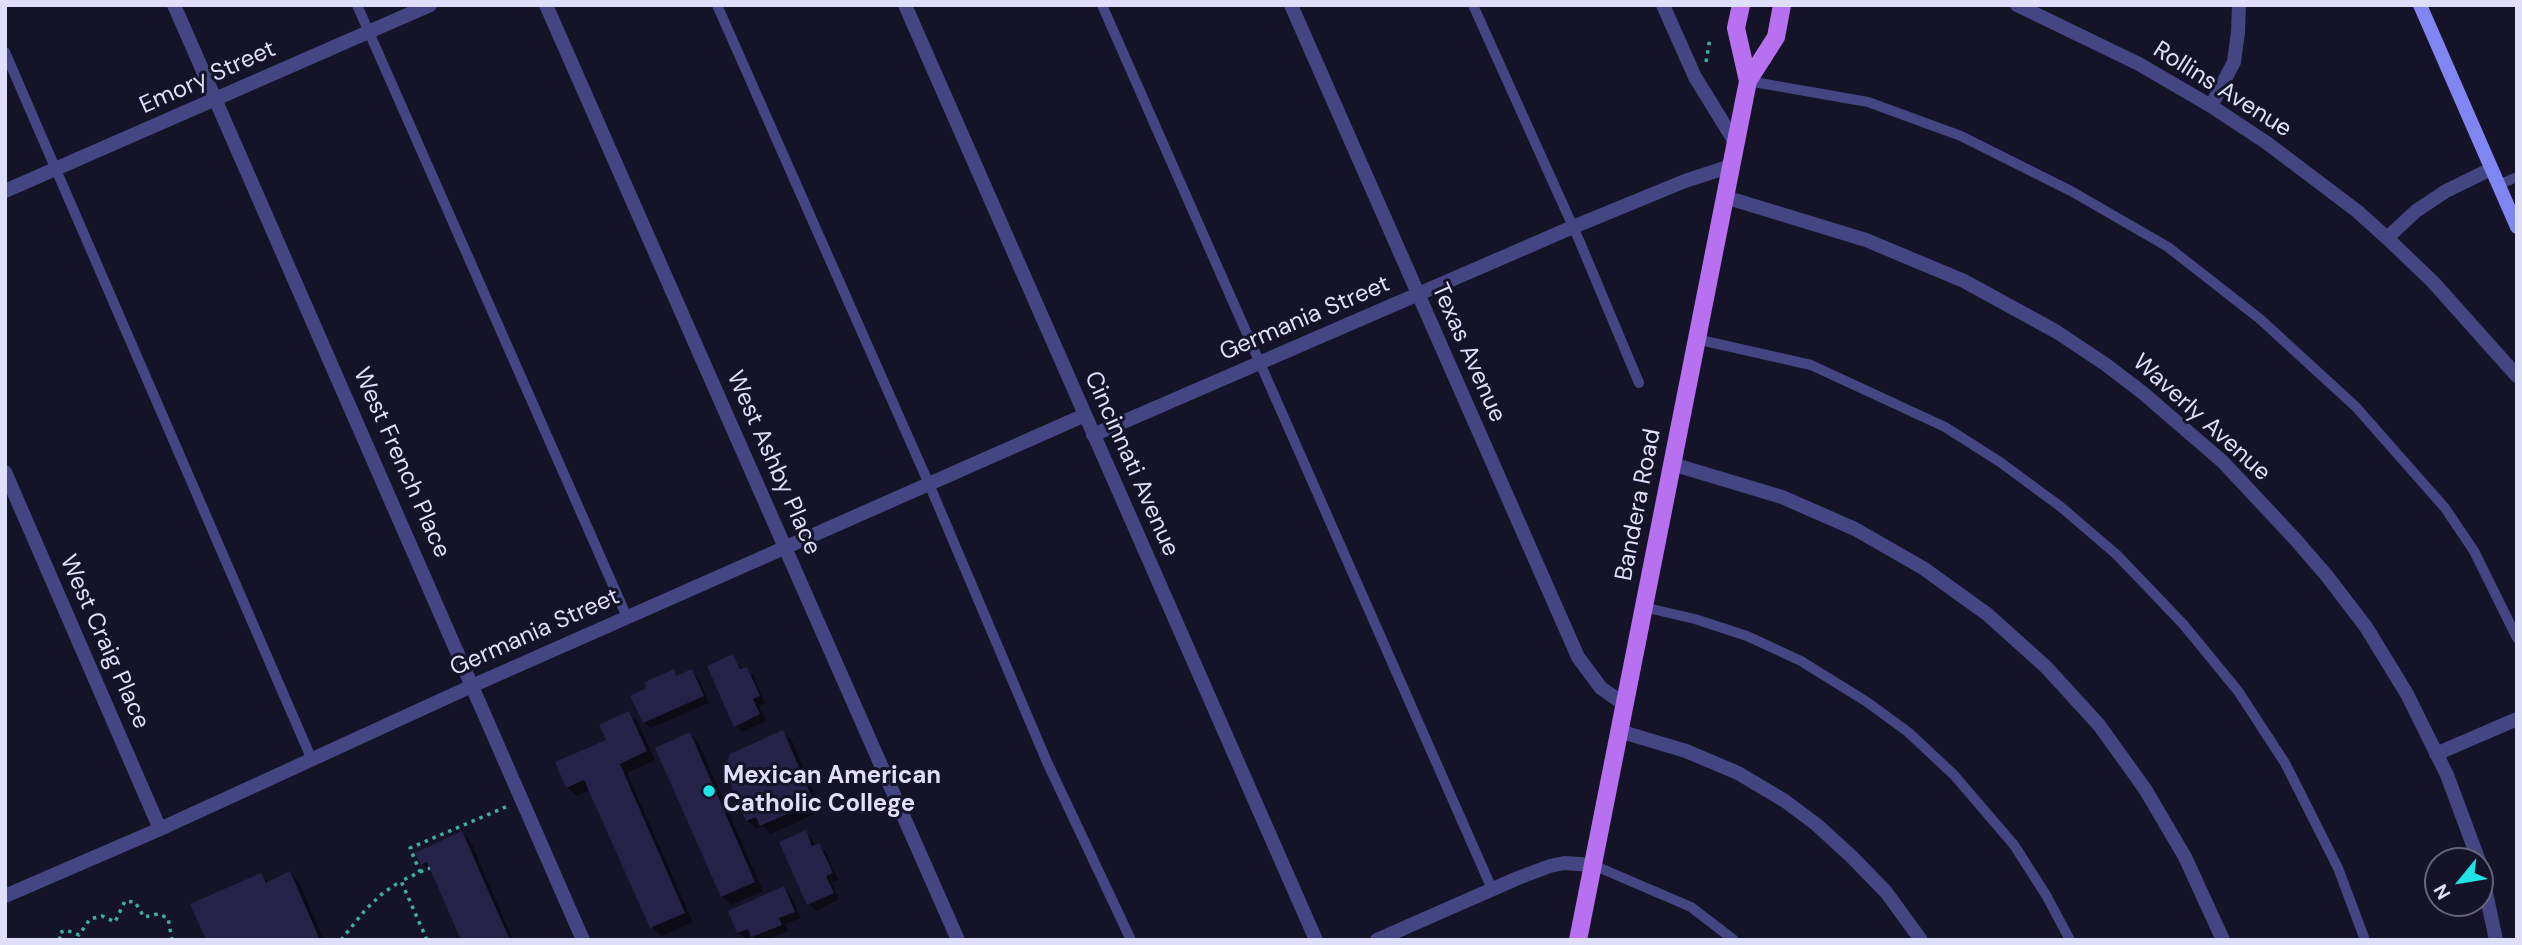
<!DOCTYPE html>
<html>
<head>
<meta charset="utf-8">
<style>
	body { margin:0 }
	#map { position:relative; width:2522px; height:945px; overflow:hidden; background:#151328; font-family:"DM Sans",sans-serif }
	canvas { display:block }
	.frame { position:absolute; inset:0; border:7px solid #dfdefb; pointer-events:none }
	.north { position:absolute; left:2424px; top:847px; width:70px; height:70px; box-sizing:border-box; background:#151328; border:2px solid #66647c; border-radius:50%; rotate:240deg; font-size:19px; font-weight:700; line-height:28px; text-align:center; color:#dfdefb }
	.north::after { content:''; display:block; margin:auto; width:24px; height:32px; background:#1ee3e7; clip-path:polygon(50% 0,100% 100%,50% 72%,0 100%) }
</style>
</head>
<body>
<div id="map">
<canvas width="2522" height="945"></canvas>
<div class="frame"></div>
<div class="north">N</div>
</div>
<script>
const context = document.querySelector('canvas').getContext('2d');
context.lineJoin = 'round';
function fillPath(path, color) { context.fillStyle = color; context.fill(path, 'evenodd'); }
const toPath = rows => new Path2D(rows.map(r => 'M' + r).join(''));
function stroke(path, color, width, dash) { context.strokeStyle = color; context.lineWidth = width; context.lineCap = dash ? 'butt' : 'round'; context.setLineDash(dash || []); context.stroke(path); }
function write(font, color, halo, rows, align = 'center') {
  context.font = font + ' "DM Sans",sans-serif'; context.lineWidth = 6; context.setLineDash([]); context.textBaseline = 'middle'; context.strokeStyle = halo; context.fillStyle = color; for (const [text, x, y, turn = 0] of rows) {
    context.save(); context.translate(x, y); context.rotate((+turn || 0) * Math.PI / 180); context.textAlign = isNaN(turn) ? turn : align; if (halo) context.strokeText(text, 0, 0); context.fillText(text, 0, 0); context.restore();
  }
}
fillPath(toPath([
	[733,657,743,670,746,669,753,675,765,703,759,706,766,721,742,732,736,726],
	[673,671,679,677,692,671,698,677,709,703,651,728,644,722,648,689],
	[629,713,638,722,655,760,627,773,693,922,661,936,652,927,591,790,576,796,567,787],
	[783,732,792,741,822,811,770,834,763,826,756,829,747,820],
	[690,734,699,744,763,891,731,905,722,896],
	[805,832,812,839,815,847,819,846,826,852,838,880,831,882,839,899,816,911,809,904],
	[462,833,471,842,513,940,463,940,432,873,423,864],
	[290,873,299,882,324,940,208,940,261,875,269,883],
	[783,888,790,894,801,918,785,924,788,931,767,940,756,940,753,936,745,939,739,932]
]), '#0007');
fillPath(toPath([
	[733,654,740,669,747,667,760,696,753,699,760,714,734,727,707,666],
	[674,669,676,676,692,669,704,696,643,723,630,696,646,688,645,682],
	[629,711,647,751,620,764,685,913,650,928,584,780,566,788,555,762,606,740,599,725],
	[783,730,814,802,760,826,756,817,746,821,724,769,730,754],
	[690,732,755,882,721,897,655,748],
	[806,830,812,846,819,843,833,873,826,876,834,893,807,905,779,842],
	[462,831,510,940,461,940,427,862,421,865,415,853],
	[290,871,320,940,206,940,190,904,261,873,266,883],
	[784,886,795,912,779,918,782,925,751,937,748,929,737,933,728,911]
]), '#262147');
stroke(toPath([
	[1706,62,1710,38],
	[420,872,430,868],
	[60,940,59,933,66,930,79,935,90,919,102,916,115,922,125,901,135,902,144,917,158,914,168,918,172,940],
	[341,940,366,909,383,893,401,881],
	[427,940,401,881,420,872,410,848,508,806]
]), '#3eaf9f', 3.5, [3.5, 5]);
stroke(toPath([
	[357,5,627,617],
	[717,5,929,484,1047,762,1131,940],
	[1102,5,1492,889],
	[1473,5,1579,240,1639,383],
	[5,52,312,760],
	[1748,81,1868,102,1961,136,2071,191,2168,247,2260,319,2356,407,2445,508,2474,551,2517,638],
	[2498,185,2517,177],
	[1696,339,1811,365,1945,427,2000,462,2061,507,2117,555,2183,624,2238,691,2285,763,2338,868,2365,940],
	[1643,607,1695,619,1747,636,1801,661,1867,702,1908,732,1954,775,2014,845,2046,895,2070,940],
	[1593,865,1691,907,1734,940]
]), '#434682', 10);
stroke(toPath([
	[174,5,583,940],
	[546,5,958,940],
	[1291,5,1578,657,1601,688,1624,704],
	[1663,5,1695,77,1735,142],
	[2017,5,2139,64,2211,106,2267,143,2357,211,2387,238,2433,282,2517,376],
	[2211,106,2234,62,2238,32,2239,5],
	[5,191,430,5],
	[1725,197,1866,240,1964,281,2057,332,2105,364,2143,393,2223,462,2295,539,2327,576,2366,627,2407,694,2447,775,2479,861],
	[2387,238,2416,211,2446,191,2491,169],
	[1093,435,1573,227,1685,181,1731,166],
	[1672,464,1782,497,1855,529,1923,568,1987,614,2046,667,2099,725,2145,789,2185,857,2223,940],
	[5,472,160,829],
	[1619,731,1686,751,1738,773,1785,801,1817,825,1852,857,1886,892,1921,940],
	[2436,754,2517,719],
	[2480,865,2496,940],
	[5,896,160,829,474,685,1085,415],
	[1377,940,1518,878,1550,866,1564,863,1593,865]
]), '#434682', 14);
stroke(toPath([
	[905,5,1316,940]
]), '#434682', 14);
stroke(toPath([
	[2420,5,2517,227]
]), '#7f85f1', 14);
stroke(toPath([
	[1741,5,1736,28,1748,81],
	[1578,940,1748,81,1776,37,1782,5]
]), '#b670f0', 18);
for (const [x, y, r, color] of [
	[709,791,7,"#1ee3e7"]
]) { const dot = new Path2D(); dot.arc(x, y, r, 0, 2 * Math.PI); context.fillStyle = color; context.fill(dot); stroke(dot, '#151328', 2.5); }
write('24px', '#dfdefb', '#151328', [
	["Emory Street",208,78,-24],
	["Rollins Avenue",2222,90,32],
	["Germania Street",1305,319,-23],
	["Texas Avenue",1468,353,66],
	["Waverly Avenue",2201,418,42],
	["West French Place",401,463,66],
	["West Ashby Place",773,463,66],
	["Cincinnati Avenue",1131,464,66],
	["Bandera Road",1639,505,-79],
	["Germania Street",535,633,-24],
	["West Craig Place",104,642,66]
]);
write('bold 24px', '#dfdefb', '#151328', [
	["Mexican American",723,777],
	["Catholic College",723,805]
], 'left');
</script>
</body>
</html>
